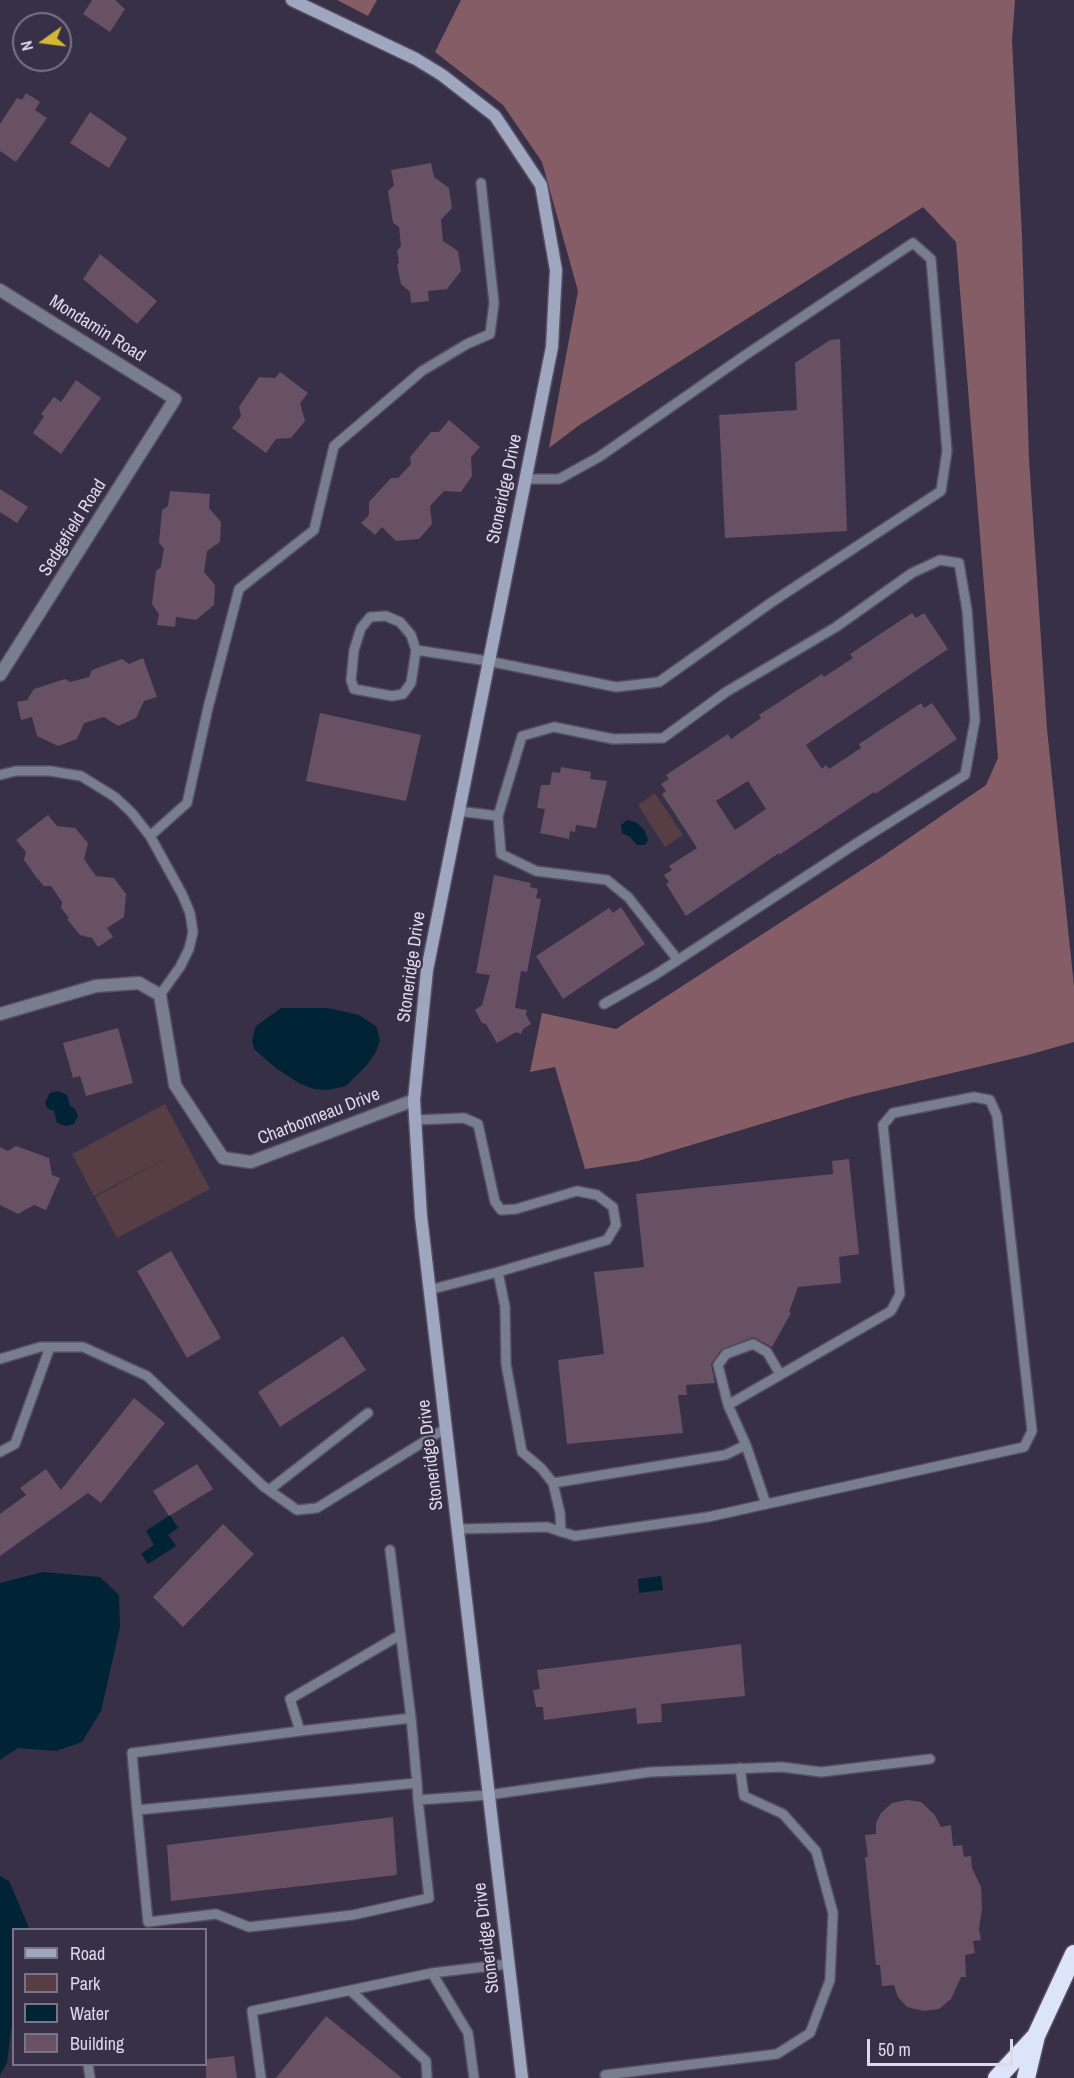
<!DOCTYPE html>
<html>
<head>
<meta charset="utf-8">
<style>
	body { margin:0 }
	#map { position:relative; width:1074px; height:2078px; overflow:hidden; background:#383047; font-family:"Archivo Narrow",sans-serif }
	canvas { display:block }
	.legend { position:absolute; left:12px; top:1928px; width:195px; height:138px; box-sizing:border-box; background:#383047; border:2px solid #7a7487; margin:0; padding:8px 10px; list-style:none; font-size:18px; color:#ddd9e8 }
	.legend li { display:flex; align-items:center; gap:12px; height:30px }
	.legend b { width:30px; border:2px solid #7a7487 }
	.north { position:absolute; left:12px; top:12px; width:60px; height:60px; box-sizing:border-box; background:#383047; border:2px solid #7a7487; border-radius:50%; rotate:256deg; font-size:16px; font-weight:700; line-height:24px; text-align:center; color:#ddd9e8 }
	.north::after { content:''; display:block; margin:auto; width:21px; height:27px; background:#d4b535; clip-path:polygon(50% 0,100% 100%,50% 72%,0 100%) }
	.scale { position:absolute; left:867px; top:2039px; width:146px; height:27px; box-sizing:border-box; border:3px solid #ddd9e8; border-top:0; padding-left:8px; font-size:18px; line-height:21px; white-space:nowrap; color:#ddd9e8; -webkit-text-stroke:4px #383047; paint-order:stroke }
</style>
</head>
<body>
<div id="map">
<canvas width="1074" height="2078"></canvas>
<ul class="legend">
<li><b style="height:8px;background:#9ea7bf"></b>Road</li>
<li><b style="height:16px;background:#573e45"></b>Park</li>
<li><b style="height:16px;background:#012336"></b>Water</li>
<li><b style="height:16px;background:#685165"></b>Building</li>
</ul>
<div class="north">N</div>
<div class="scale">50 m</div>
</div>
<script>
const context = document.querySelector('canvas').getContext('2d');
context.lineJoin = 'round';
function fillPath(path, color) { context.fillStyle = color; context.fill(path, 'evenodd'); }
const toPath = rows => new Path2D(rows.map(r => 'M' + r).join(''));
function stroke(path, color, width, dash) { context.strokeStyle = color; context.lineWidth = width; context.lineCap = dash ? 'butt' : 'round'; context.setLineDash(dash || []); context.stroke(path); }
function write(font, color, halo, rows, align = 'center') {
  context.font = font + ' "Archivo Narrow",sans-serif'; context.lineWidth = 4.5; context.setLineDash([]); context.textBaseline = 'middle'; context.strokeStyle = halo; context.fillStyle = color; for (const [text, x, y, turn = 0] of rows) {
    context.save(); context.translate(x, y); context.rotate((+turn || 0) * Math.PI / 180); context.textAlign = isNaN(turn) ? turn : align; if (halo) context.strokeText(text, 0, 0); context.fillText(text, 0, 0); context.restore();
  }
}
fillPath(toPath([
	[655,793,683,835,665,847,638,805],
	[165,1104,210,1189,117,1238,95,1197,178,1152,94,1196,72,1154]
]), '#573e45');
fillPath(toPath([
	[337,0,377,0,368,16],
	[461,0,1015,0,1012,41,1022,236,1029,459,1047,729,1074,986,1074,1042,1028,1055,851,1097,638,1161,585,1169,555,1067,530,1072,542,1013,616,1029,883,856,986,785,998,758,956,242,923,207,578,426,549,448,578,291,542,162,503,105,435,52]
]), '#845d67');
fillPath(toPath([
	[627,820,636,822,645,831,648,840,645,845,637,845,630,837,622,833,621,825],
	[281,1008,328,1008,359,1015,376,1026,380,1040,376,1052,367,1065,346,1086,328,1090,314,1089,299,1083,277,1069,254,1049,252,1040,256,1026],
	[58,1091,67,1095,70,1106,75,1109,78,1116,74,1124,66,1126,57,1123,54,1111,47,1108,45,1102,50,1093],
	[170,1515,178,1528,168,1535,176,1546,148,1564,141,1554,154,1545,146,1531],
	[43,1572,100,1577,119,1595,120,1627,101,1711,82,1742,56,1751,18,1748,0,1760,0,1583],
	[661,1576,663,1590,639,1593,638,1579],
	[0,1876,9,1881,29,1928,14,1930,13,2016,7,2063,0,2075]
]), '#012336');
fillPath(toPath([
	[92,0,115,0,125,9,110,32,83,14],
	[26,93,40,102,35,110,47,118,16,162,0,151,0,124,17,98,22,100],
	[90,112,127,138,109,168,70,143],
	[431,163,434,177,449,188,452,208,441,220,443,241,458,251,461,271,447,289,428,291,429,301,411,303,410,292,401,284,397,264,399,263,397,251,401,246,399,227,393,223,388,191,394,185,391,170],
	[100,254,157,301,137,324,83,279],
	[840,339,847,531,725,538,719,415,797,410,795,363,830,340],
	[280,372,308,393,300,403,305,421,291,438,276,439,266,453,232,428,241,416,239,407,259,377,275,378],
	[76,380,101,398,61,454,33,433,44,416,41,414,54,397,61,402],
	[449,420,480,447,471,457,472,476,461,492,444,491,430,506,432,524,419,539,396,541,382,527,375,535,361,523,369,515,369,502,391,478,398,478,411,464,410,457,431,432,439,432],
	[0,489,28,507,17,523,0,512],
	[170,491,210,494,209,508,221,522,220,542,207,551,204,572,215,585,214,605,196,620,176,617,175,627,157,625,159,614,152,604,156,571,161,567,164,548,159,543,162,510,168,506],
	[912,613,916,618,924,613,948,649,806,745,822,769,826,765,829,769,861,748,859,744,921,703,924,708,932,703,957,739,875,794,874,792,779,855,779,853,686,916,666,884,669,882,664,875,672,870,669,866,697,848,662,794,666,791,661,784,669,779,666,775,728,734,731,739,761,718,759,715,822,674,824,677,853,658,850,654],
	[748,781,766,809,735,830,716,801],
	[143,658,157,697,144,701,136,718,118,726,104,717,84,723,77,739,58,746,37,736,32,717,21,720,17,702,27,700,34,689,65,679,70,682,89,677,92,670,122,659,129,664],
	[320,713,421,735,406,801,306,781],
	[561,767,591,772,590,779,607,781,596,828,576,825,575,832,570,831,569,839,540,833,545,809,537,808,541,785,550,785,552,772,560,773],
	[48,815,57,826,75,828,88,843,84,859,96,876,114,878,126,894,124,917,107,928,113,937,98,947,92,938,80,935,67,919,69,918,61,908,62,902,51,886,44,886,36,877,24,860,26,852,16,840],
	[494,875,531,883,530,887,538,889,536,898,541,899,527,972,521,971,515,1008,527,1010,526,1015,531,1024,523,1029,521,1034,516,1032,497,1043,486,1024,482,1023,475,1010,482,1005,490,975,476,973],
	[621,907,645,944,563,999,536,956,609,908,613,913],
	[118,1028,133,1083,86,1096,80,1076,73,1078,63,1043],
	[16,1146,49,1158,52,1175,60,1178,46,1210,34,1205,18,1214,0,1205,0,1147,8,1151],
	[849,1159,859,1254,839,1257,841,1283,798,1287,789,1312,791,1313,772,1347,753,1337,721,1350,711,1364,715,1383,686,1385,687,1395,678,1395,683,1433,567,1444,558,1360,604,1354,594,1272,644,1267,636,1194,833,1174,832,1161],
	[171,1251,221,1338,187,1358,137,1271],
	[343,1336,366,1370,280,1427,258,1392],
	[134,1398,165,1423,101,1503,88,1493,0,1556,0,1514,26,1495,20,1488,46,1469,61,1490],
	[197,1464,213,1489,169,1516,153,1491],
	[223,1524,254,1554,183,1627,153,1597],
	[741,1644,745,1696,661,1704,662,1722,637,1724,636,1708,544,1720,543,1707,536,1707,533,1690,540,1689,537,1670],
	[907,1800,921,1802,934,1814,941,1827,951,1825,953,1846,962,1845,964,1857,971,1856,972,1868,981,1887,982,1908,979,1929,981,1940,973,1941,975,1953,965,1955,966,1977,961,1977,951,1999,939,2009,924,2011,907,2007,898,1997,894,1985,882,1986,880,1965,876,1965,865,1857,868,1857,865,1835,876,1834,876,1823,881,1813,892,1803],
	[393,1817,397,1875,171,1901,167,1845],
	[326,2016,402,2078,276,2078],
	[234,2056,237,2078,206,2078,206,2059]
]), '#685165');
const lane = toPath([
	[416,650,411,683,403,694,392,696,354,689,351,680,354,650,361,628,370,617,386,616,400,622,411,635,416,650,488,661,616,687,659,682,772,602,941,491,947,451,931,259,913,243,744,356,599,457,559,479,525,479],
	[0,775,16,771,50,771,81,776,115,797,132,813,150,836,182,894,190,913,193,932,189,949,180,967,160,995],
	[458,811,498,816,522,736,554,727,613,739,663,738,726,692,836,627,912,573,940,560,959,563,967,610,975,720,965,775,863,839,655,975,604,1004],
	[498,816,501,854,536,871,607,880,628,897,678,960],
	[150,836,187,803,208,708,239,589,314,530,334,446,422,371,467,344,490,334,494,303,481,183],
	[415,1120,464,1118,478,1124,495,1202,501,1210,516,1209,577,1191,597,1195,613,1207,616,1225,607,1240,498,1272,429,1290],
	[498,1272,505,1307,506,1364,522,1452,541,1468,553,1483,560,1513,561,1532],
	[0,1359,40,1347,83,1347,147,1376,263,1486,297,1510,317,1508,446,1428],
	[728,1405,718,1365,726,1354,753,1344,767,1352,780,1374],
	[746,1445,766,1504],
	[0,1452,15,1444,50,1347],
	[269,1490,368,1413],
	[457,1529,547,1527,575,1536,708,1517,1024,1447,1032,1431,997,1116,990,1100,974,1097,893,1113,883,1125,900,1294,891,1311,728,1405,746,1445,725,1455,553,1483],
	[390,1550,411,1718,417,1783],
	[400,1635,290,1699,300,1731,411,1718],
	[418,1800,429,1898,353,1915,249,1927,216,1914,148,1922,137,1810,417,1783,418,1800,488,1795,650,1772,782,1767,821,1772,930,1759],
	[137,1810,132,1753,300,1731],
	[351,1991,426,2061,427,2078],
	[88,2064,90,2078],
	[605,2075,777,2054,810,2033,830,1980,833,1913,816,1851,783,1814,744,1796,740,1768],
	[261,2078,252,2011,432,1973],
	[474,2078,468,2033,432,1973,508,1964]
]);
const street = toPath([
	[0,290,175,399,0,675],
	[0,1014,96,986,139,983,160,995,175,1085,223,1158,251,1162,414,1100]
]);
const secondary = toPath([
	[292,0,416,59,442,75,495,116,541,185,556,270,552,347,427,970,414,1100,421,1216,522,2078]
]);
const highway = toPath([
	[997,2078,1035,2037],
	[1026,2078,1036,2036,1074,1954]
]);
stroke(lane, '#564e64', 12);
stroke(street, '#564e64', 15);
stroke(secondary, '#564e64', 15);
stroke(highway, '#564e64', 21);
stroke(lane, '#787e8d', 9);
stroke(street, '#787e8d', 12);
stroke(secondary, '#9ea7bf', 12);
stroke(highway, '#dce4fa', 18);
write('18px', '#ddd9e8', '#383047', [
	["Mondamin Road",97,329,32],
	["Stoneridge Drive",505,489,-78],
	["Sedgefield Road",73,528,-58],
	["Stoneridge Drive",412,967,-82],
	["Charbonneau Drive",319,1117,-21],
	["Stoneridge Drive",431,1455,-97],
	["Stoneridge Drive",487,1938,-97]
]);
</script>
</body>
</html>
